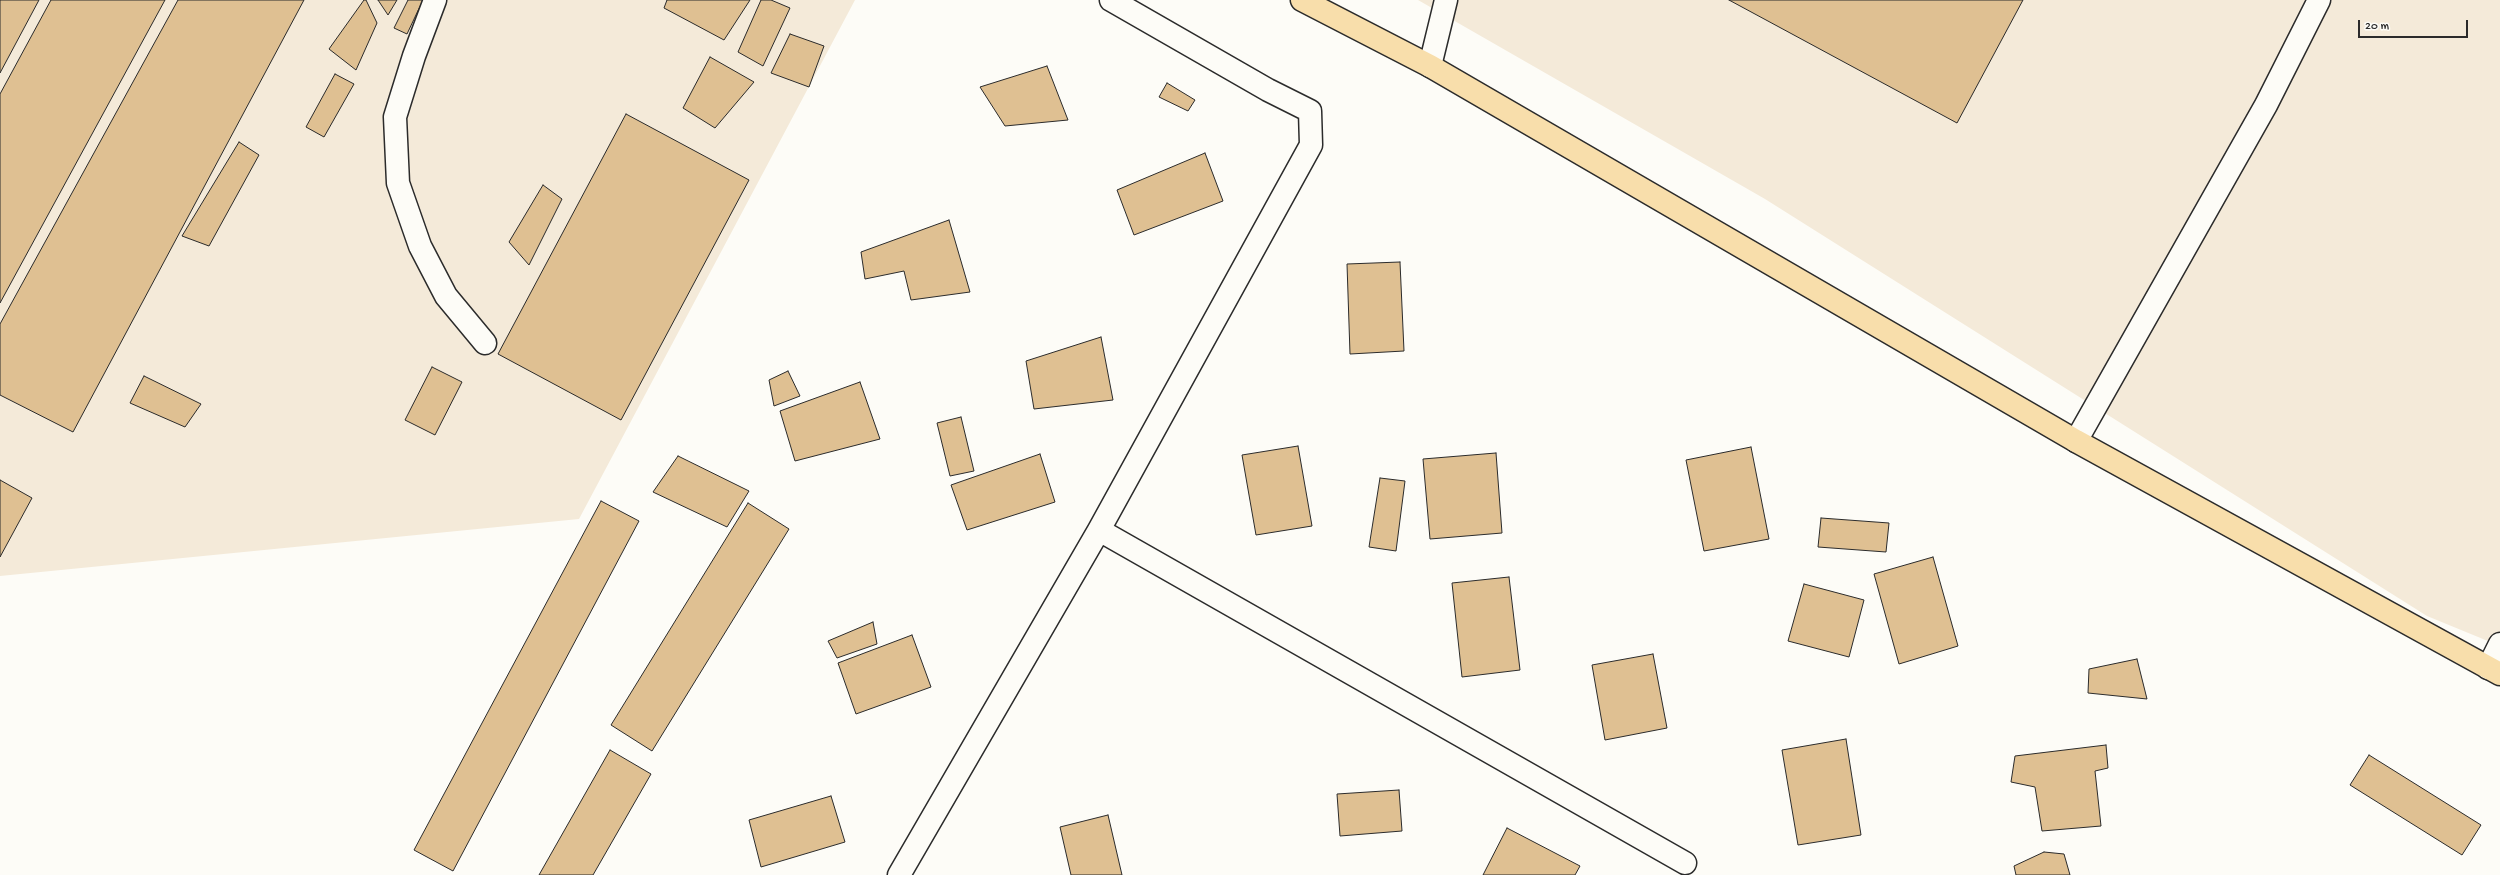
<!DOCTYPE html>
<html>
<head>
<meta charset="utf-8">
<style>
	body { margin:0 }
	#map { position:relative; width:2500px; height:875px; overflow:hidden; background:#fdfcf7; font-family:"Gochi Hand",sans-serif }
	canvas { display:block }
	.scale { position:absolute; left:2358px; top:20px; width:110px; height:18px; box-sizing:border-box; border:2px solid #2b2b2b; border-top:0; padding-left:5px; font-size:12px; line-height:14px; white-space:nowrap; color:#2b2b2b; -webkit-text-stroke:3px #fdfcf7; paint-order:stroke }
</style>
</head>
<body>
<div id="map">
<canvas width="2500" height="875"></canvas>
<div class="scale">20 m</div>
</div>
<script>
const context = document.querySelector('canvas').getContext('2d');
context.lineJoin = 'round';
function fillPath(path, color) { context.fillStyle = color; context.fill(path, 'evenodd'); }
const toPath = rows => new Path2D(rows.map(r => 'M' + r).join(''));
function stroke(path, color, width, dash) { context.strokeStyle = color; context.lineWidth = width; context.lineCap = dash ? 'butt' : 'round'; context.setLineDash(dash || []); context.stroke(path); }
fillPath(toPath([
	[0,0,855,0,579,519,0,576],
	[1418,0,2500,0,2500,646,2427,616,1765,199]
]), '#f4ead9');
const building = toPath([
	[0,0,39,0,0,73,0,0],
	[51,0,165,0,0,303,0,94,51,0],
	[178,0,304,0,73,432,0,395,0,324,178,0],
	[364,0,366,0,377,23,356,70,329,49,364,0],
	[378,0,397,0,388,15,378,0],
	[408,0,423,0,407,34,394,28,408,0],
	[667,0,750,0,724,40,664,8,667,0],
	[761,0,771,0,790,8,763,66,738,52,761,0],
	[1729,0,2023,0,1957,123,1729,0],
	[790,34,824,46,809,87,771,73,790,34],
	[710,57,754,82,715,128,683,108,710,57],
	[1047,66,1068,120,1005,126,980,87,1047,66],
	[335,74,354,84,324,137,306,127,335,74],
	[1167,83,1195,100,1188,111,1159,97,1167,83],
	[626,114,749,180,621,420,498,354,626,114],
	[239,142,259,155,209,246,182,236,239,142],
	[1205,153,1223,201,1134,235,1117,190,1205,153],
	[543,185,562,199,529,265,509,242,543,185],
	[949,220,970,292,911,300,904,271,865,279,861,252,949,220],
	[1400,262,1404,351,1350,354,1347,264,1400,262],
	[1101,337,1113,400,1034,409,1026,361,1101,337],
	[432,367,462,382,435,435,405,420,432,367],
	[788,371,800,396,774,406,769,380,788,371],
	[144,376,201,404,185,427,130,403,144,376],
	[860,382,880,439,795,461,780,411,860,382],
	[961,417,974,471,950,476,937,423,961,417],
	[1298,446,1312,526,1256,535,1242,455,1298,446],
	[1751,447,1769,539,1704,551,1686,460,1751,447],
	[1496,453,1502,533,1430,539,1423,459,1496,453],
	[1040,454,1055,502,967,530,951,485,1040,454],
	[678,456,749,491,727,527,653,492,678,456],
	[1380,478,1405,481,1396,551,1369,547,1380,478],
	[0,480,32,498,0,557,0,480],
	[601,501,639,521,453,871,414,850,601,501],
	[748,503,789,529,652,751,611,725,748,503],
	[1821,518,1889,523,1886,552,1818,547,1821,518],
	[1933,557,1958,646,1899,664,1874,574,1933,557],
	[1509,577,1520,670,1462,677,1452,583,1509,577],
	[1804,584,1864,600,1849,657,1788,641,1804,584],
	[873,622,877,644,837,658,828,641,873,622],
	[912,635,931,687,856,714,838,663,912,635],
	[1653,654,1667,728,1605,740,1592,665,1653,654],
	[2137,659,2147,699,2088,693,2089,669,2137,659],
	[1846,739,1861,835,1798,845,1782,750,1846,739],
	[2106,745,2108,768,2095,771,2101,826,2042,831,2035,787,2011,782,2015,756,2106,745],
	[610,750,651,774,593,875,539,875,610,750],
	[2369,755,2481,825,2462,855,2350,785,2369,755],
	[1399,790,1402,831,1340,836,1337,794,1399,790],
	[831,796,845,842,761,867,749,820,831,796],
	[1108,815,1122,875,1071,875,1060,827,1108,815],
	[1507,828,1580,866,1575,875,1483,875,1507,828],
	[2044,852,2064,854,2070,875,2016,875,2014,866,2044,852]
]);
fillPath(building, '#dfc092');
stroke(building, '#2b2b2b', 1);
const minor = toPath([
	[435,0,414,56,395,117,398,183,420,246,446,296,485,343],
	[1430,66,1446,0],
	[2076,441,2266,105,2319,0],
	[1099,530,1685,863],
	[2488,668,2500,644],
	[899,875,1099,530,1311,145,1310,111,1268,90,1111,0]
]);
const major = toPath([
	[1302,0,1430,66,2076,441,2500,674]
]);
stroke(minor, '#2b2b2b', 25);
stroke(major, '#2b2b2b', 25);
stroke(minor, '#fdfcf7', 22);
stroke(major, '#f8deab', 22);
</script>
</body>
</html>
